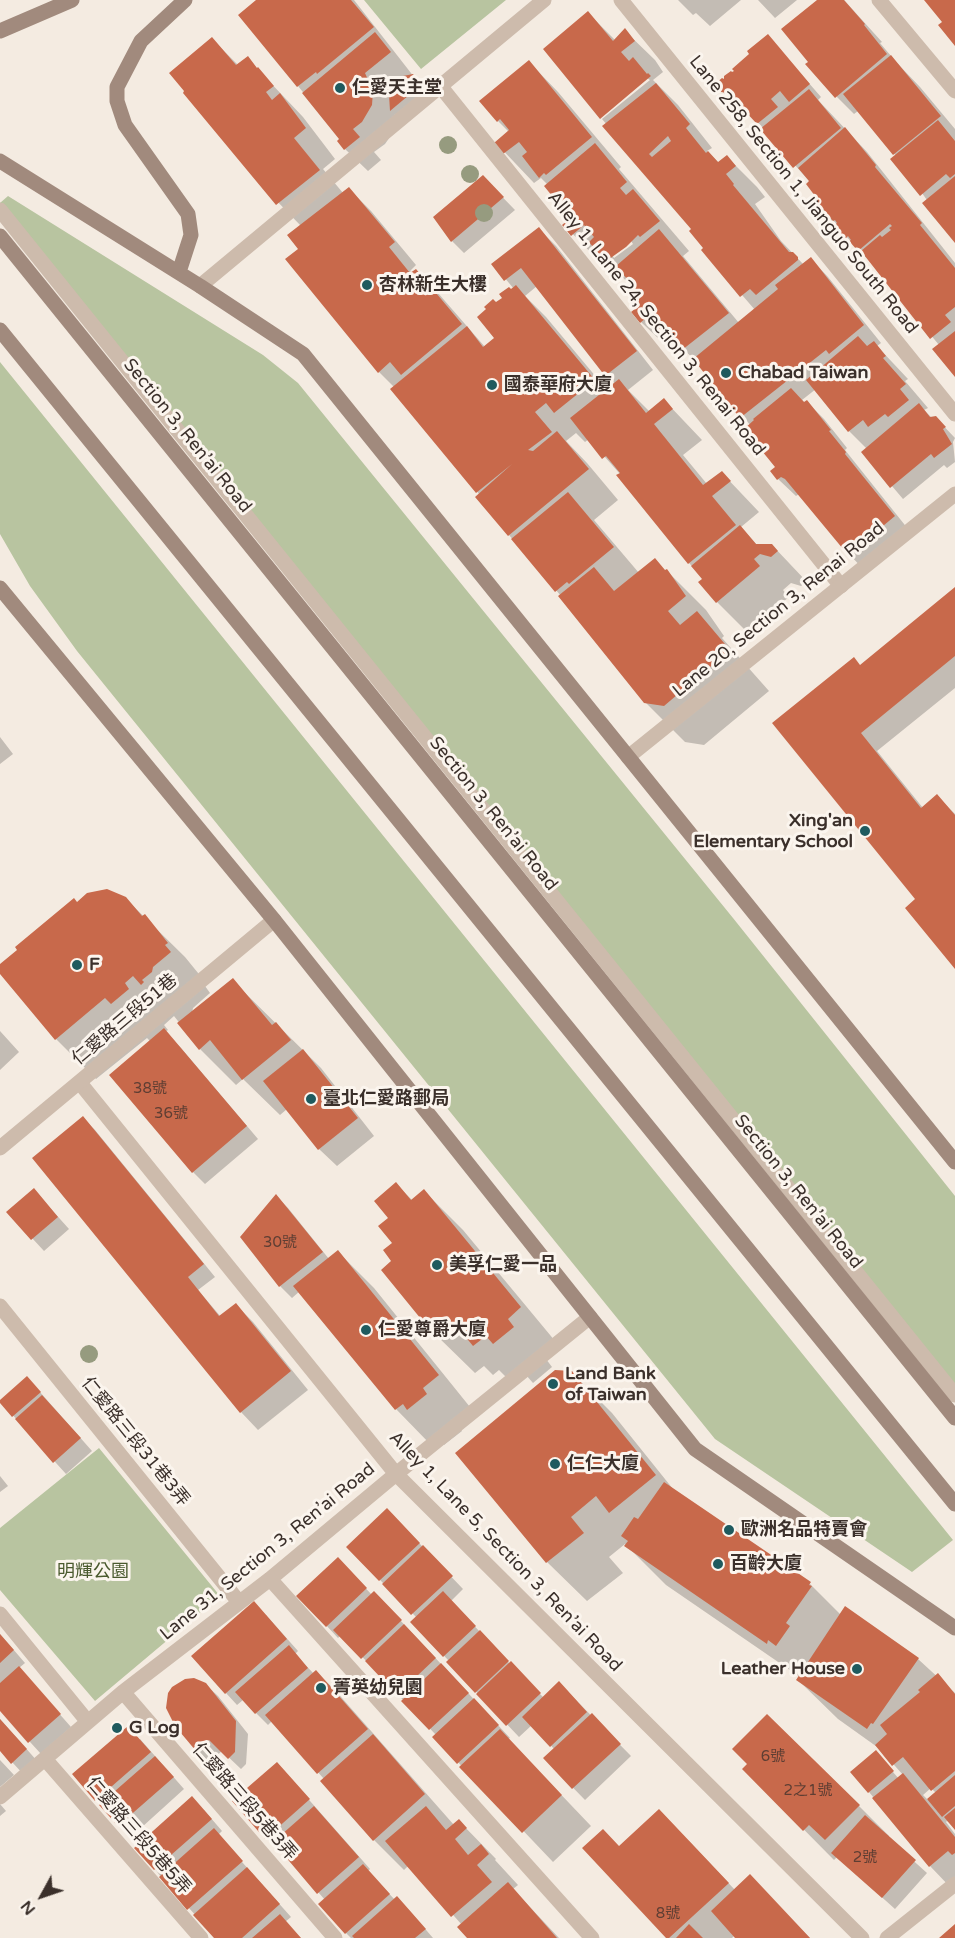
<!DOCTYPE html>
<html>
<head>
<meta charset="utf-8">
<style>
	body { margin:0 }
	#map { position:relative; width:955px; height:1938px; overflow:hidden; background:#f4ebe1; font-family:"Varela Round",sans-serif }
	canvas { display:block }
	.north { position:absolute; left:12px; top:1866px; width:60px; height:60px; -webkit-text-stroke:4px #fbf5ee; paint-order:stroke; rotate:230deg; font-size:16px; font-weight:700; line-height:24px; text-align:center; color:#3b302b }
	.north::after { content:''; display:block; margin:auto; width:21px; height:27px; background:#3b302b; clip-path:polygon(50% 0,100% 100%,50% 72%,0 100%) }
</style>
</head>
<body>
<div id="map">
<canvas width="955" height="1938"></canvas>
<div class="north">N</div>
</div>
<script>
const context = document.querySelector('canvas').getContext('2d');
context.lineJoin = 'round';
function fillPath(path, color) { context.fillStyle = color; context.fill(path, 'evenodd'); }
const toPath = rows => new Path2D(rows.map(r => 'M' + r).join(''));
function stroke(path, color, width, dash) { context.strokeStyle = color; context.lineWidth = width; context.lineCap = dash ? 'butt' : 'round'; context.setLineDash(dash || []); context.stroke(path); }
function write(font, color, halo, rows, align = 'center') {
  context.font = font + ' "Varela Round","Noto Sans TC",sans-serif'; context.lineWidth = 6; context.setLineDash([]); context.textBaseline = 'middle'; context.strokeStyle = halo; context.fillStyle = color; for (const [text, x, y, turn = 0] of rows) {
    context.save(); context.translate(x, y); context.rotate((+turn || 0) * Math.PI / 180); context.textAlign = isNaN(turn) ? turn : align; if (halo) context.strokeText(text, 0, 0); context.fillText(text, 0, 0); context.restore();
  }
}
fillPath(toPath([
	[364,0,506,0,421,69],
	[8,196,263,355,298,383,733,918,955,1196,955,1392,0,203],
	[0,362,953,1540,912,1572,715,1439,77,651,30,586,0,534],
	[99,1448,220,1596,95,1701,0,1590,0,1528]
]), '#b8c4a0');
fillPath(toPath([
	[259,0,354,0,425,91,397,115,395,114,392,134,385,144,374,152,381,160,368,171,345,149,341,139,298,86],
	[678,0,741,0,710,26,696,13,693,15],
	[758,0,797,0,775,18],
	[819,0,844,0,882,42,880,43,897,63,920,87,955,129,955,240,896,156,858,111,854,114,837,97,810,62],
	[588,13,615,40,625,31,655,60,663,72,653,80,678,105,712,148,707,151,719,163,727,157,757,187,765,197,755,204,781,241,804,265,811,259,828,277,881,343,877,346,908,379,905,381,928,408,924,410,932,418,936,418,955,438,953,442,955,462,947,468,944,465,903,499,863,452,867,449,849,431,816,389,802,400,805,403,807,402,824,419,847,448,845,450,912,534,866,572,849,554,799,494,796,496,778,479,777,467,751,426,701,366,680,346,677,349,664,335,659,339,641,322,642,305,633,288,607,261,603,265,564,225,574,217,563,206,548,185,541,178,534,183,496,143,509,132,498,121,529,62,558,92,621,167,619,169,689,251,683,256,739,323,755,310,705,252,707,250,694,229,602,119,650,80,647,78,600,117],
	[631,241,633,244,614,258,612,255],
	[768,36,821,97,818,100,867,152,955,263,955,374,939,345,875,267,816,204,820,200,810,182,741,104,734,103,719,88],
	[212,39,238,65,247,58,303,117,335,159,323,169,343,193,349,189,371,211,416,265,410,271,412,274,416,271,438,293,485,347,496,338,496,304,514,289,494,265,539,229,556,246,653,370,628,390,650,412,664,400,702,440,683,455,707,484,722,473,759,512,741,527,758,546,772,545,807,582,801,586,791,583,783,590,789,597,747,632,717,602,704,579,689,563,620,474,589,439,585,442,576,433,566,441,587,463,618,500,594,520,639,573,667,571,706,610,724,636,722,638,769,691,704,745,685,742,645,702,561,596,509,535,479,494,395,388,379,372,300,249,301,226,273,197],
	[537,286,615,384,607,390,546,317,525,296],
	[483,177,515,210,464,253,452,241],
	[955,589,955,688,877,751,923,808,937,796,955,814,955,967,917,899,774,723,861,666],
	[0,737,13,754,0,764],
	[126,899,185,957,207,984,205,986,210,993,193,1008,192,1013,232,980,321,1068,374,1136,337,1166,319,1149,287,1109,280,1115,243,1079,236,1085,200,1049,174,1016,164,1025,168,1030,165,1032,181,1048,258,1139,205,1184,193,1172,150,1041,147,1038,96,1079,56,1039,0,971,0,966,77,903],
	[0,1031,19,1052,0,1070],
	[83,1118,95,1130,215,1277,198,1290,221,1317,236,1305,253,1322,308,1390,258,1430,241,1412,34,1158],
	[396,1184,412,1200,424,1191,463,1230,560,1347,546,1359,552,1367,533,1383,526,1375,514,1385,499,1370,493,1375,484,1366,475,1373,435,1334,393,1261,394,1243,391,1218],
	[34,1190,69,1229,44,1251,8,1212],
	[276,1196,288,1208,329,1259,338,1252,374,1288,474,1412,458,1425,462,1431,444,1445,439,1440,432,1446,396,1409,300,1291,292,1298,280,1286],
	[572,1373,612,1413,673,1489,810,1584,841,1615,918,1659,955,1693,955,1828,947,1821,946,1822,955,1834,955,1886,952,1889,930,1866,869,1792,881,1758,899,1779,903,1775,880,1749,838,1719,798,1680,800,1677,666,1585,625,1544,609,1557,623,1573,587,1601,547,1562,457,1453],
	[931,1788,936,1793,928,1800,923,1795],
	[32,1383,92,1451,66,1474,0,1401],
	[0,1476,8,1486,0,1492],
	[399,1522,463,1589,451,1601,510,1664,544,1698,571,1695,631,1756,585,1800,545,1759,555,1750,532,1725,519,1737,448,1662,449,1661,412,1622,417,1618,348,1547],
	[338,1559,372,1595,386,1605,510,1738,508,1739,591,1826,553,1862,434,1737,436,1735,374,1669,341,1635,338,1638,299,1596],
	[266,1615,298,1651,295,1654,314,1674,316,1672,334,1689,454,1825,459,1821,496,1859,495,1860,518,1885,513,1889,559,1938,469,1938,462,1925,409,1865,404,1870,374,1840,324,1779,272,1721,268,1725,243,1700,237,1705,226,1693],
	[0,1634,25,1663,19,1668,71,1727,41,1754,0,1709],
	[205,1684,218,1696,248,1734,246,1764,241,1769,222,1751,209,1762,197,1750],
	[0,1719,38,1762,24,1775,0,1749],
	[140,1739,184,1789,131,1837,97,1799],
	[0,1760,14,1775,0,1787],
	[749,1764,859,1806,889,1836,887,1837,927,1873,895,1909,837,1857,834,1860,744,1769],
	[288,1776,370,1869,368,1871,395,1900,409,1910,433,1938,351,1938,346,1933,325,1900,280,1848,278,1849,266,1838],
	[0,1804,6,1811,0,1816],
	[204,1810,222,1831,218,1835,291,1917,285,1922,301,1938,216,1938,161,1877,155,1869],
	[689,1841,735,1890,750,1876,810,1938,738,1938,735,1935,732,1938,668,1938,619,1847]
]), '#0003');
fillPath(toPath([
	[256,0,351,0,374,27,317,74,316,72,297,87,238,15],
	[817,0,844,0,865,24,864,25,887,54,835,98,805,64,808,62,781,29],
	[924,0,955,0,955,46,938,25,942,22],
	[588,11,613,41,625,28,635,41,621,52,629,61,633,57,647,74,648,73,651,76,600,119,543,49],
	[375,32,391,52,365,73,373,91,372,105,362,122,353,129,360,137,344,150,337,141,339,139,302,93],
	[768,34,810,84,789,102,780,91,771,99,778,107,757,124,728,93,721,92,715,85,720,86,716,83,722,78,724,79,724,76,731,71,732,72,734,71,732,69,749,54,747,51],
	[212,37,236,65,248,56,257,68,258,67,274,86,266,92,272,100,280,93,306,128,294,138,320,170,276,205,183,93,184,91,169,73],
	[891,55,941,116,893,155,843,94],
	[529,60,592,137,546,175,544,173,539,178,522,156,527,152,519,142,503,154,494,143,509,130,500,119,497,122,479,101],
	[413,74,421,85,390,111,388,79],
	[656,83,690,124,686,128,706,153,708,151,718,162,727,155,736,166,726,174,734,184,733,185,789,252,793,252,798,257,798,260,756,295,750,289,740,297,701,250,703,248,689,231,691,229,602,126],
	[668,136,671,141,652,157,649,154],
	[809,89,841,128,793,168,760,129],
	[938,120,955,141,955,174,950,178,946,174,920,196,890,159],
	[845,127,876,165,875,167,911,210,922,223,920,225,955,268,955,307,945,315,951,322,930,339,861,251,880,235,882,237,891,230,889,228,892,226,890,224,858,251,849,241,851,240,848,236,845,239,834,225,837,223,835,220,833,221,824,210,821,213,814,204,818,200,806,184,809,181,798,168],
	[595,143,627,182,620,188,626,195,633,189,660,221,640,237,638,235,626,247,605,262,589,242,594,237,584,225,571,236,562,225,575,214,566,203,561,207,544,186],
	[483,175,504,197,451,242,433,217],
	[955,176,955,243,922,203],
	[349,187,395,242,389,247,410,273,416,269,462,324,401,375,390,362,378,373,285,259,298,249,287,235],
	[539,227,637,351,605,376,521,268,504,281,491,264],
	[659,229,729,313,682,350,663,328,658,332,646,318,640,323,631,312,640,305,628,290,633,286,616,266],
	[811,257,864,325,829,354,826,350,740,418,693,359,778,289,775,285],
	[516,285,595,380,554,413,546,403,535,412,552,432,528,450,533,451,557,431,589,469,508,536,475,497,512,464,476,493,390,389,467,326,483,347,494,338,477,317,486,309,484,307,493,299,496,302,502,298,499,294,509,287,511,289],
	[955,331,955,377,932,349],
	[858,336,867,346,874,341,886,356,883,358,906,384,900,389,909,400,888,417,885,414,868,427,863,420,848,432,806,380],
	[619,379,646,413,664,398,673,409,654,424,703,485,722,471,731,481,712,496,736,525,688,564,616,475,620,473,606,456,602,459,570,418],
	[791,388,804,402,807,400,831,430,829,431,846,452,845,454,895,516,848,555,785,479,781,477,777,480,770,471,775,467,744,429,754,420,753,419],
	[919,403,930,417,936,416,946,427,943,429,952,444,934,458,931,454,890,488,861,452],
	[568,492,614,547,569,584,567,582,555,592,511,539],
	[740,525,756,544,772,544,778,551,771,557,760,554,754,559,760,566,716,603,698,582,702,579,691,566],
	[655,558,665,570,667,569,686,596,668,611,680,625,697,611,730,650,664,706,644,703,558,596,594,567,614,591],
	[955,587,955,656,861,733,921,808,937,794,955,815,955,969,905,908,915,899,772,723,854,657,860,665],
	[107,889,126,897,142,916,145,914,168,943,165,945,171,952,153,967,152,972,142,980,144,982,141,985,133,976,125,983,129,989,111,1004,105,998,55,1040,0,974,0,964,17,950,15,947,74,898,77,902,87,893],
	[233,978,272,1025,276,1022,291,1040,242,1080,210,1040,199,1050,177,1023],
	[164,1028,247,1126,192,1173,109,1075],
	[303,1049,358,1118,318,1150,263,1081],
	[83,1116,204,1264,188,1277,219,1316,236,1303,291,1371,240,1413,32,1158],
	[396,1182,411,1200,424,1189,521,1307,508,1319,514,1327,493,1344,486,1336,473,1346,460,1330,452,1336,444,1326,434,1335,381,1270,391,1261,383,1250,392,1243,378,1226,388,1218,374,1201],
	[34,1188,58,1217,31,1240,6,1212],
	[276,1194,323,1252,279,1287,240,1237],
	[338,1250,439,1375,423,1388,427,1394,407,1410,403,1404,395,1410,293,1286],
	[555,1370,572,1371,656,1475,609,1513,596,1496,571,1517,584,1533,546,1563,455,1453],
	[27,1376,41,1392,12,1417,0,1403,0,1400],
	[42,1395,81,1438,53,1463,15,1419],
	[664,1482,811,1582,809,1585,812,1586,786,1623,790,1626,776,1646,768,1640,767,1644,624,1546,628,1541,621,1536,634,1517,638,1519],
	[387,1508,420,1543,379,1581,346,1547],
	[423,1545,453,1576,411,1615,382,1584],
	[338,1557,367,1588,326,1627,296,1596],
	[374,1591,402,1620,361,1659,333,1630],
	[443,1591,476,1626,443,1657,410,1622],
	[254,1601,287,1639,225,1694,191,1656],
	[845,1606,919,1658,873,1724,871,1723,867,1729,796,1680],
	[404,1624,436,1658,397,1695,365,1661],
	[480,1630,509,1661,475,1693,446,1662],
	[0,1634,14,1650,0,1663],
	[289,1645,308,1668,255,1714,235,1692],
	[511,1661,541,1693,506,1726,476,1694],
	[441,1663,469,1693,429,1730,401,1701],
	[19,1666,61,1714,28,1743,0,1711,0,1683],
	[316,1670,368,1729,317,1774,265,1715],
	[938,1673,955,1694,955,1771,931,1791,903,1757,892,1766,875,1745,887,1734,880,1725,920,1692,918,1690],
	[194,1678,206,1683,236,1721,235,1752,228,1759,209,1740,196,1751,175,1726,166,1708,168,1693,172,1687,185,1679],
	[559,1681,587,1712,550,1747,522,1717],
	[474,1698,499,1725,457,1764,432,1737],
	[592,1713,621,1744,572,1789,543,1758],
	[767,1714,860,1805,825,1840,809,1825,803,1831,742,1769,747,1764,732,1749],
	[0,1719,27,1749,11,1764,0,1751],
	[128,1726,151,1752,95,1801,72,1774],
	[500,1729,562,1795,522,1833,459,1767],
	[373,1734,425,1794,373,1841,320,1781],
	[876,1750,894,1771,868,1793,850,1772],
	[155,1756,174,1777,118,1826,99,1805],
	[277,1762,310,1799,265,1839,232,1801],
	[903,1773,955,1837,955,1853,952,1855,948,1851,929,1867,872,1798],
	[955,1775,955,1806,942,1817,927,1799],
	[192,1796,212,1819,154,1870,134,1848],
	[314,1806,359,1857,317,1894,273,1842],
	[426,1806,446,1830,459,1819,467,1828,455,1839,468,1855,481,1844,489,1854,477,1865,492,1882,451,1917,385,1841],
	[955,1808,955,1830,944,1817],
	[659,1809,729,1883,669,1938,666,1938,582,1848,603,1829,619,1846],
	[865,1815,916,1860,882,1898,831,1853],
	[214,1828,243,1861,187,1910,159,1877],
	[363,1864,390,1894,345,1934,318,1904],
	[247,1867,280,1904,242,1938,214,1938,193,1915],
	[750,1874,810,1938,735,1938,711,1911],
	[508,1882,557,1938,467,1938,457,1927],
	[397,1896,426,1929,415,1938,354,1938,352,1936],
	[280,1914,301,1938,252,1938],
	[689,1924,703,1938,676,1938],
	[955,1924,955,1938,939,1938]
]), '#c8694b');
stroke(toPath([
	[621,0,955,414],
	[879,0,955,91],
	[441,87,841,586],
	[0,210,955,1395],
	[200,286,544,0],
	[80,1083,396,1474,862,1938],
	[0,1306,239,1602],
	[270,1579,592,1938],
	[0,1614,88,1722],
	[123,1692,335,1938],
	[45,1759,201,1938],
	[0,1797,123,1692,270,1579,396,1474,590,1317],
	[887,1938,955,1884]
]), '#cdbbac', 15);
stroke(toPath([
	[628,757,955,494],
	[0,1148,274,920]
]), '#cdbbac', 15);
stroke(toPath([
	[0,31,72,0],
	[0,161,200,286,303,354,955,1162],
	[0,236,955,1418],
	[179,272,191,235,188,214,125,125,117,101,117,87,141,41,185,0],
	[0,330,955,1504],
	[0,588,274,920,695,1449,955,1628]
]), '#a18a7d', 15);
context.fillStyle = '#969b7f';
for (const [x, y] of [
	[448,145],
	[470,174],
	[484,213],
	[89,1354]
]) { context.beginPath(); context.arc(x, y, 9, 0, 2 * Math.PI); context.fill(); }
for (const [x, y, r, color] of [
	[340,88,6,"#1f5a5e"],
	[367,285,6,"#1f5a5e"],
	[726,373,6,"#1f5a5e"],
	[492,385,6,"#1f5a5e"],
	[865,831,6,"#1f5a5e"],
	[77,965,6,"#1f5a5e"],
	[311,1099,6,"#1f5a5e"],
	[437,1265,6,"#1f5a5e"],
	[366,1330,6,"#1f5a5e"],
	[553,1384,6,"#1f5a5e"],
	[555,1464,6,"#1f5a5e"],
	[729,1530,6,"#1f5a5e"],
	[718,1564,6,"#1f5a5e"],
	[857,1669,6,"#1f5a5e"],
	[321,1688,6,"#1f5a5e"],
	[117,1728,6,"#1f5a5e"]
]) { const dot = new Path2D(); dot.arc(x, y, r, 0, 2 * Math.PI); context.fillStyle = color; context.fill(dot); stroke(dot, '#fbf5ee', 2); }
write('15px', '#5e3e33', null, [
	["38號",150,1089],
	["36號",171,1114],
	["30號",280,1243],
	["6號",773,1757],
	["2之1號",808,1791],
	["2號",865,1858],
	["8號",668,1914]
]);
write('bold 18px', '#3b302b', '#fbf5ee', [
	["仁愛天主堂",352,88],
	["杏林新生大樓",379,285],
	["Chabad Taiwan",738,373],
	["國泰華府大廈",504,385],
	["Xing'an",853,821,"right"],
	["Elementary School",853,842,"right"],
	["F",89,965],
	["臺北仁愛路郵局",323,1099],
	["美孚仁愛一品",449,1265],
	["仁愛尊爵大廈",378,1330],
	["Land Bank",565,1374],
	["of Taiwan",565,1395],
	["仁仁大廈",567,1464],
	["歐洲名品特賣會",741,1530],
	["百齡大廈",730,1564],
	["Leather House",845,1669,"right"],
	["菁英幼兒園",333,1688],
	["G Log",129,1728]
], 'left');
write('18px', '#3b302b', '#fbf5ee', [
	["Lane 258, Section 1, Jianguo South Road",803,195,51],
	["Alley 1, Lane 24, Section 3, Renai Road",656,324,51],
	["Section 3, Ren’ai Road",187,436,51],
	["Lane 20, Section 3, Renai Road",779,610,-39],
	["Section 3, Ren’ai Road",493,814,51],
	["仁愛路三段51巷",125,1020,-40],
	["Section 3, Ren’ai Road",798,1192,51],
	["仁愛路三段31巷3弄",135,1442,51],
	["Lane 31, Section 3, Ren’ai Road",268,1552,-39],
	["Alley 1, Lane 5, Section 3, Ren’ai Road",505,1552,46],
	["仁愛路三段5巷3弄",244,1802,49],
	["仁愛路三段5巷5弄",138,1836,49]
]);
write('18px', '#4a5a2e', '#fbf5ee', [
	["明輝公園",93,1572]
]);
</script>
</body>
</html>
